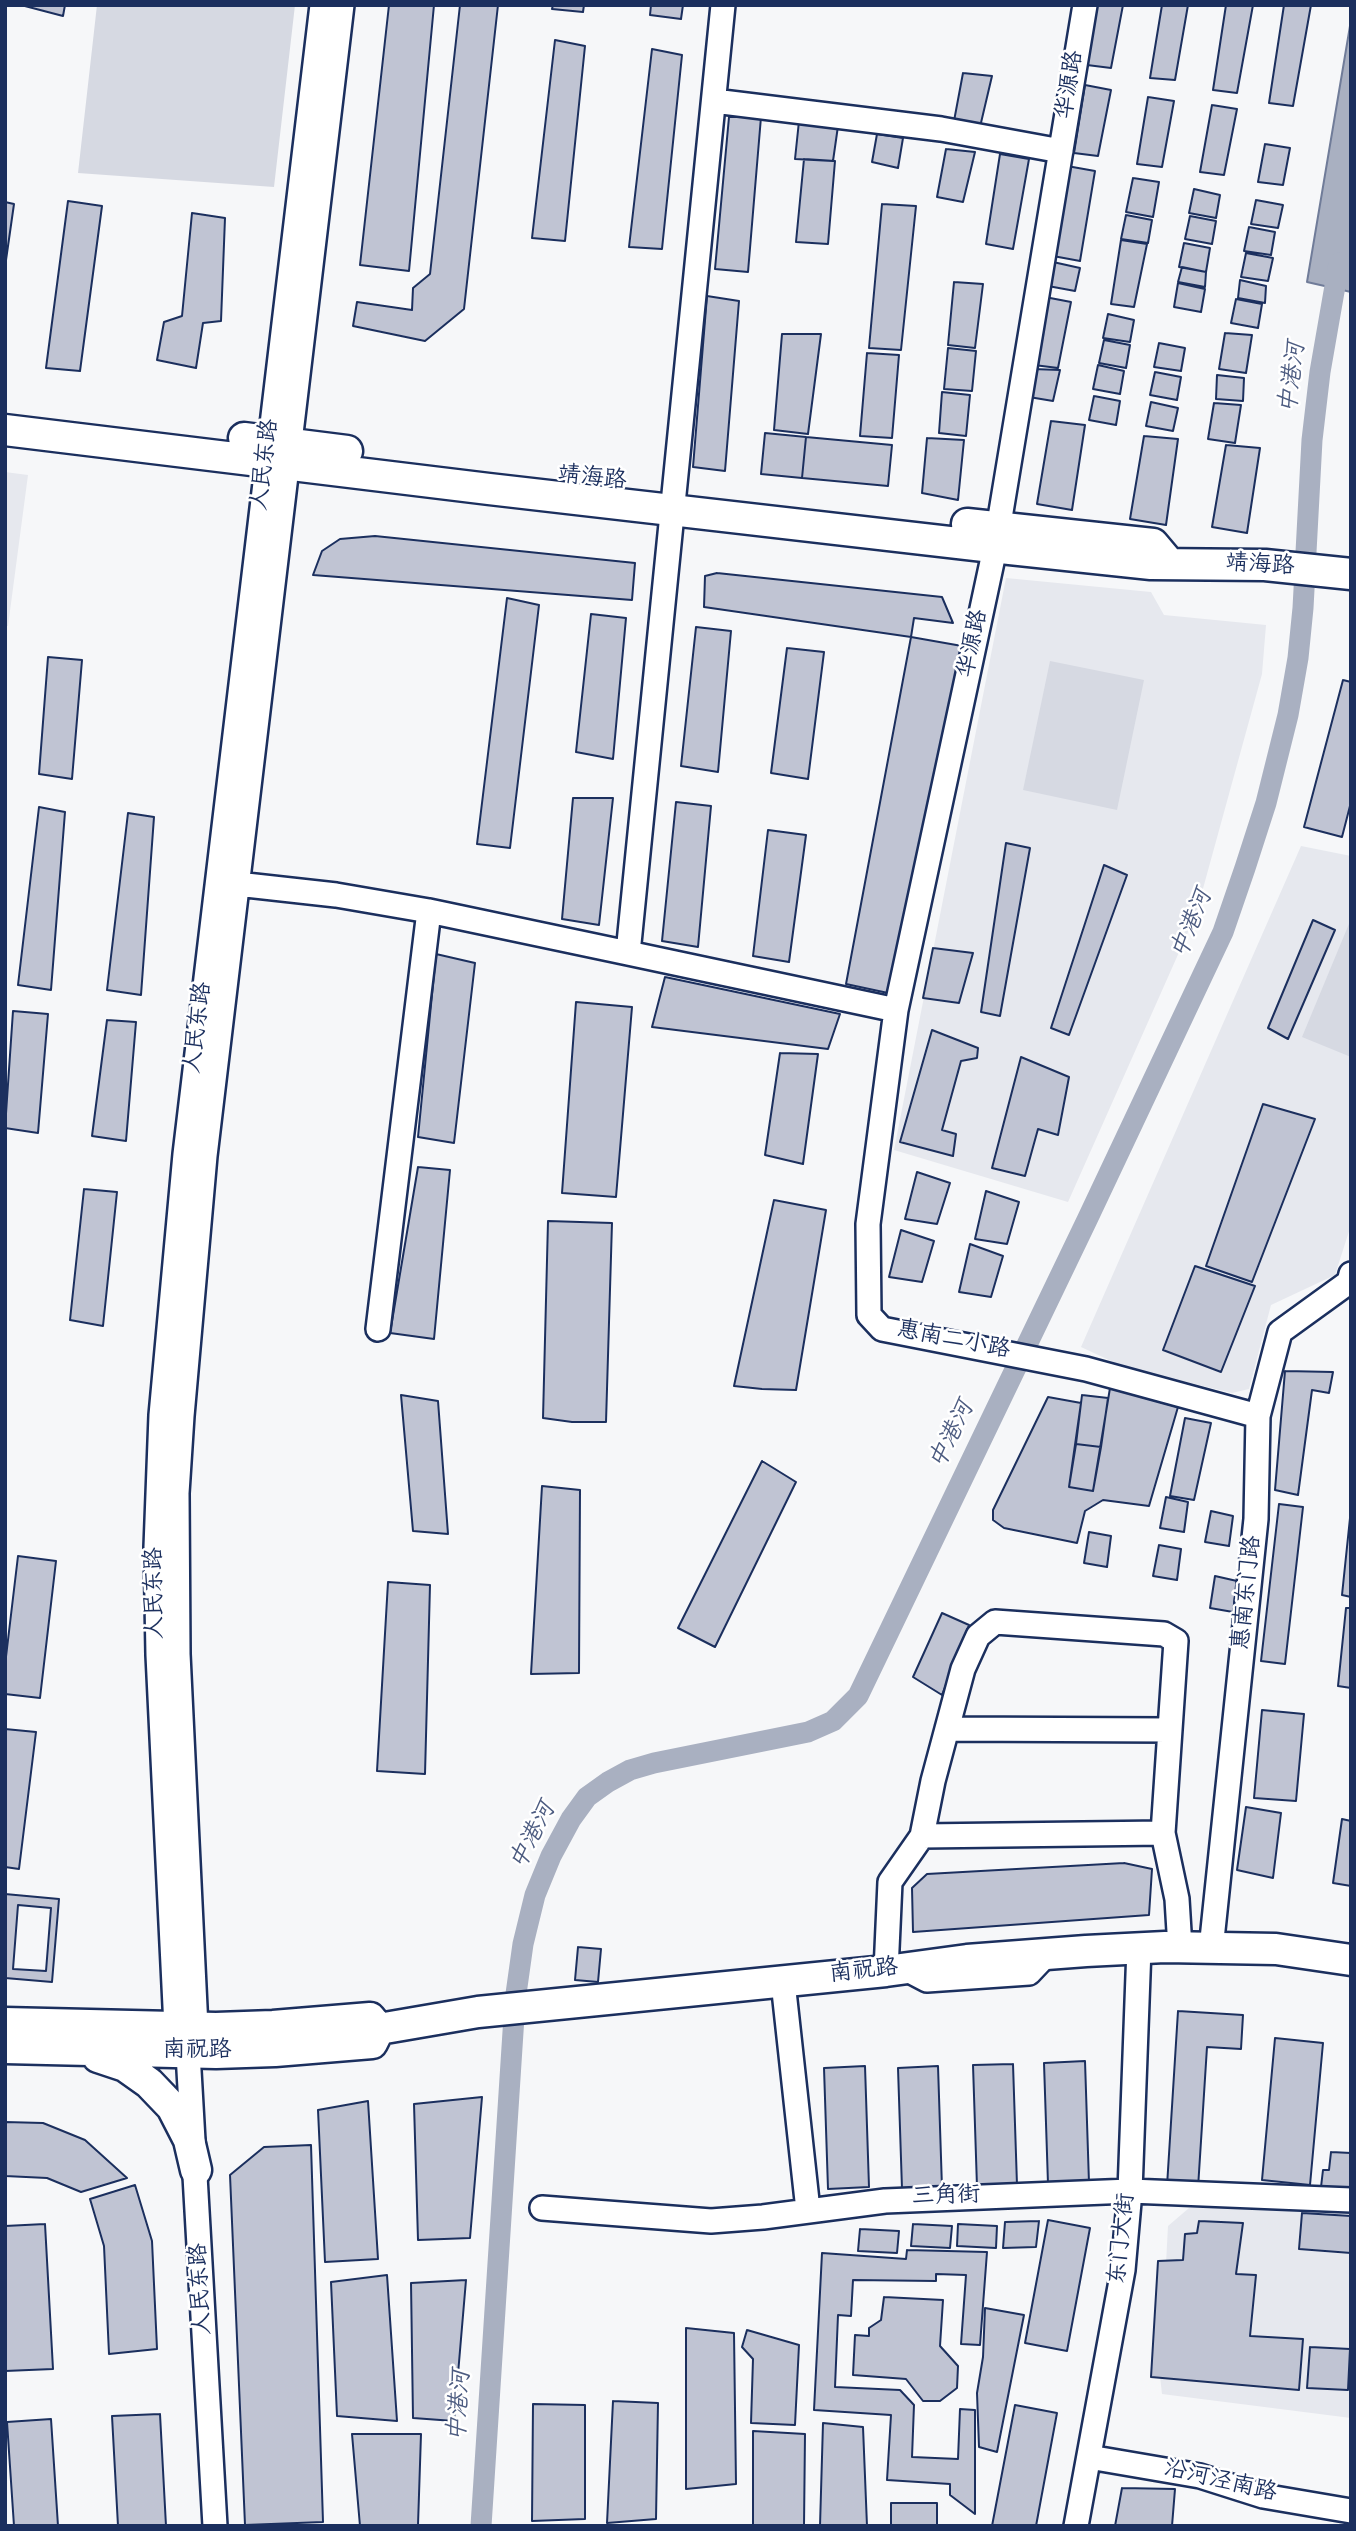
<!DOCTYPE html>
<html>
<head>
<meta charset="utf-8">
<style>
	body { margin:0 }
	#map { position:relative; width:1356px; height:2531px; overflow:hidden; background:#f6f7f9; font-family:"Gochi Hand",sans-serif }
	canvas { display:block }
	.frame { position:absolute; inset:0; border:7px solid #1b2f5e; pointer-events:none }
</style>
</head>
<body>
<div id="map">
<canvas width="1356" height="2531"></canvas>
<div class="frame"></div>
</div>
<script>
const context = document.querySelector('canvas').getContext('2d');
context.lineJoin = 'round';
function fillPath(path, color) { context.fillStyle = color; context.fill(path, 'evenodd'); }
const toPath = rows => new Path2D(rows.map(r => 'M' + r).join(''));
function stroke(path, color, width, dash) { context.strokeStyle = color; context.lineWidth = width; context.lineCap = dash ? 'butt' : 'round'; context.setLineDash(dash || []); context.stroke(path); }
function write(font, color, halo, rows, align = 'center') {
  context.font = font + ' "Gochi Hand","LXGW WenKai TC",sans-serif'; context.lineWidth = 5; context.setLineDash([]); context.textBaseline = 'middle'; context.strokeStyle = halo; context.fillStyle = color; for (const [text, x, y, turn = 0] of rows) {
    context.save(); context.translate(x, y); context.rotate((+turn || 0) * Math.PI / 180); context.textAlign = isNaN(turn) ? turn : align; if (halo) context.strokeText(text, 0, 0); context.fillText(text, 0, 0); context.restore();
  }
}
fillPath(toPath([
	[5,472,28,475,8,626,5,626],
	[1006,578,1151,592,1164,615,1266,625,1262,674,1196,914,1068,1202,894,1150],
	[1301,846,1351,856,1351,1225,1335,1275,1271,1305,1249,1389,1232,1393,1124,1367,1081,1347],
	[1351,2207,1351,2418,1162,2394,1160,2376,1168,2226,1189,2208]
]), '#e6e8ee');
fillPath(toPath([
	[97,5,295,5,274,187,78,173],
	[1050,661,1144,680,1117,810,1023,790],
	[1351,919,1351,1057,1302,1037]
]), '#d6d9e2');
const water = toPath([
	[1351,20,1351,292,1307,282,1351,20]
]);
fillPath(water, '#a9b0c1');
stroke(water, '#707c99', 2);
stroke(toPath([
	[481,2526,515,2001,523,1944,535,1895,551,1856,571,1819,587,1797,608,1782,630,1770,654,1763,808,1732,833,1721,858,1696,1087,1220,1223,932,1245,868,1266,803,1288,715,1298,658,1303,608,1312,440,1320,372,1339,263]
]), '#a9b0c1', 21);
const building = toPath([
	[21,5,65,5,63,16,21,5],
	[389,5,434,5,409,271,360,265,389,5],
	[460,5,498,5,464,309,425,341,353,326,357,302,412,310,413,288,430,274,460,5],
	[553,5,584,5,583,12,552,9,553,5],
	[651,5,683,5,681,19,650,15,651,5],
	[1097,5,1123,5,1111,68,1087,65,1097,5],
	[1162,5,1188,5,1175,80,1150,78,1162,5],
	[1226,5,1253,5,1237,93,1213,90,1226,5],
	[1284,5,1311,5,1293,106,1269,103,1284,5],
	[555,40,585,46,565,241,532,238,555,40],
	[652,49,682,55,662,249,629,247,652,49],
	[963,73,992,76,980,127,954,121,963,73],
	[1085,85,1111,90,1098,156,1074,153,1085,85],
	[1148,97,1174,101,1162,167,1137,164,1148,97],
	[1212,105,1237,109,1224,175,1200,172,1212,105],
	[729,117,761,117,748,272,715,269,729,117],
	[799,121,838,126,833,161,795,159,799,121],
	[877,134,903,138,898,168,872,162,877,134],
	[1265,144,1290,148,1283,185,1258,182,1265,144],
	[946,149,975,152,963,202,937,197,946,149],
	[1000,154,1029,159,1013,249,986,244,1000,154],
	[804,159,835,161,828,244,796,242,804,159],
	[1067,166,1095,171,1080,261,1053,256,1067,166],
	[1133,178,1159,182,1153,217,1126,212,1133,178],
	[1194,189,1220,195,1216,218,1189,213,1194,189],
	[1256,200,1283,205,1278,228,1251,224,1256,200],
	[68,201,102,206,80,371,46,368,68,201],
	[5,202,14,204,5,267,5,202],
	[882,204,916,206,901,350,869,348,882,204],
	[192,213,225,218,221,321,203,323,196,368,157,360,164,322,182,316,192,213],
	[1126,215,1152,220,1148,243,1121,239,1126,215],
	[1190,216,1216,221,1212,244,1185,239,1190,216],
	[1249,227,1275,232,1271,255,1244,251,1249,227],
	[1121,240,1147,244,1134,307,1111,304,1121,240],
	[1184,243,1210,248,1206,272,1179,267,1184,243],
	[1246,253,1273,258,1268,281,1241,277,1246,253],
	[1053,262,1080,268,1075,291,1048,286,1053,262],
	[1182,267,1206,272,1205,287,1178,282,1182,267],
	[1240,280,1266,286,1265,303,1238,298,1240,280],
	[954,282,983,284,975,348,948,345,954,282],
	[1178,283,1205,289,1201,312,1174,307,1178,283],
	[707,296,739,301,725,471,693,467,707,296],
	[1045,297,1071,302,1058,368,1034,365,1045,297],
	[1236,299,1262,304,1258,328,1231,323,1236,299],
	[1108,314,1134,320,1130,342,1103,338,1108,314],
	[1225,333,1252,335,1246,373,1219,369,1225,333],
	[782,334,821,334,808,434,774,430,782,334],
	[1104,340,1130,345,1126,368,1099,363,1104,340],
	[1159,343,1185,348,1181,371,1154,367,1159,343],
	[948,348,976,351,972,391,944,389,948,348],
	[867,353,899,355,892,438,860,436,867,353],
	[1098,365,1124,371,1120,394,1093,389,1098,365],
	[1033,369,1060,370,1053,401,1029,397,1033,369],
	[1155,372,1181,377,1177,400,1150,395,1155,372],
	[1217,375,1244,378,1243,401,1216,399,1217,375],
	[942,392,970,395,966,436,939,433,942,392],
	[1094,396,1120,401,1116,425,1089,420,1094,396],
	[1151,402,1178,408,1173,431,1146,426,1151,402],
	[1214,403,1241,405,1235,443,1208,439,1214,403],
	[1051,421,1085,425,1072,510,1037,504,1051,421],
	[765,433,806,437,802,478,761,474,765,433],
	[1144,436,1178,439,1166,525,1130,519,1144,436],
	[806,437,892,445,888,486,802,478,806,437],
	[927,438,964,440,958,500,922,493,927,438],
	[1226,445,1260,448,1247,533,1212,527,1226,445],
	[375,536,635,563,632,600,313,575,322,551,340,539,375,536],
	[717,573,942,597,953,623,914,618,911,637,704,607,705,576,717,573],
	[507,598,539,605,510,848,477,844,507,598],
	[591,614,626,618,613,759,576,752,591,614],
	[696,627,731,631,718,772,681,766,696,627],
	[911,637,962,646,888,993,846,984,911,637],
	[787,648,824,652,808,779,771,773,787,648],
	[48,657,82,660,72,779,39,774,48,657],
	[1343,680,1351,682,1351,802,1342,837,1304,827,1343,680],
	[573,798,613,798,599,925,562,919,573,798],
	[676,802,711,806,698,947,662,941,676,802],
	[39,807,65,812,51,990,18,985,39,807],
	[128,813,154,817,141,995,107,990,128,813],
	[768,830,806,835,789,962,753,956,768,830],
	[1006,843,1030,848,1000,1016,981,1012,1006,843],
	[1104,865,1127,875,1069,1035,1051,1028,1104,865],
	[1313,920,1335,930,1288,1039,1268,1028,1313,920],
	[933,948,973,953,959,1003,923,998,933,948],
	[436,954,475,963,454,1143,418,1137,436,954],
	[665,977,840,1014,828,1049,652,1027,665,977],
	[576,1002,632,1007,616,1197,562,1193,576,1002],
	[13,1011,48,1014,38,1133,5,1128,13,1011],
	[107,1020,136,1022,126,1141,92,1136,107,1020],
	[932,1030,978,1048,977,1058,961,1061,942,1130,956,1134,953,1156,900,1142,932,1030],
	[780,1053,818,1054,803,1164,765,1155,780,1053],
	[1021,1057,1069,1077,1058,1135,1038,1129,1025,1176,992,1168,1021,1057],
	[1263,1104,1315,1119,1252,1282,1206,1266,1263,1104],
	[418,1167,450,1170,434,1339,390,1333,418,1167],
	[917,1172,950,1183,937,1224,905,1219,917,1172],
	[84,1189,117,1192,103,1326,70,1320,84,1189],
	[986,1191,1019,1202,1007,1244,975,1239,986,1191],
	[774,1200,826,1210,796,1390,762,1389,734,1386,774,1200],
	[548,1221,612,1223,606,1422,572,1422,543,1418,548,1221],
	[901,1230,934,1241,922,1282,889,1277,901,1230],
	[970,1244,1003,1256,991,1297,959,1292,970,1244],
	[1195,1266,1255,1286,1221,1372,1163,1350,1195,1266],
	[1285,1371,1333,1372,1329,1393,1312,1390,1298,1495,1275,1490,1285,1371],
	[1110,1388,1178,1407,1149,1506,1103,1500,1085,1511,1077,1543,1004,1528,993,1520,993,1510,1048,1397,1081,1403,1069,1487,1093,1491,1110,1388],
	[401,1395,438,1401,448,1534,413,1531,401,1395],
	[1082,1395,1108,1398,1101,1447,1076,1444,1082,1395],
	[1185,1418,1211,1423,1194,1500,1170,1496,1185,1418],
	[1076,1444,1101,1447,1093,1491,1069,1487,1076,1444],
	[762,1461,796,1482,715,1647,678,1628,762,1461],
	[542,1486,580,1490,579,1673,531,1674,542,1486],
	[1166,1497,1188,1502,1184,1532,1160,1528,1166,1497],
	[1279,1504,1303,1507,1285,1664,1261,1661,1279,1504],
	[1211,1511,1233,1516,1229,1546,1205,1542,1211,1511],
	[1350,1518,1351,1518,1351,1597,1342,1595,1350,1518],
	[1089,1532,1111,1536,1107,1567,1084,1563,1089,1532],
	[1159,1545,1181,1549,1177,1580,1153,1576,1159,1545],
	[18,1556,56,1561,40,1698,5,1694,5,1665,18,1556],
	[1215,1576,1237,1581,1233,1612,1210,1608,1215,1576],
	[388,1582,430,1585,425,1774,377,1771,388,1582],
	[1346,1608,1351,1608,1351,1688,1338,1686,1346,1608],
	[942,1613,969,1625,942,1695,913,1677,942,1613],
	[1262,1710,1304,1714,1296,1801,1254,1798,1262,1710],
	[5,1729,36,1732,19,1869,5,1867,5,1729],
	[1246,1807,1281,1813,1273,1878,1237,1870,1246,1807],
	[1342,1819,1351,1821,1351,1886,1333,1883,1342,1819],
	[1124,1863,1152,1869,1149,1915,913,1932,912,1888,927,1874,1124,1863],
	[5,1894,59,1899,52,1982,5,1978,5,1894],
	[18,1905,51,1908,46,1971,13,1969,18,1905],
	[578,1947,601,1949,598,1982,575,1980,578,1947],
	[1178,2011,1243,2015,1241,2049,1207,2047,1198,2188,1167,2186,1178,2011],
	[1275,2038,1323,2043,1310,2185,1262,2180,1275,2038],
	[1085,2061,1089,2183,1048,2184,1044,2063,1085,2061],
	[1013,2064,1017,2185,977,2187,973,2065,1013,2064],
	[865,2066,869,2187,828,2189,824,2068,865,2066],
	[938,2066,942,2188,902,2189,898,2068,938,2066],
	[482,2097,470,2238,418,2240,414,2104,482,2097],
	[368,2101,378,2259,325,2262,318,2110,368,2101],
	[5,2122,43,2123,85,2140,127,2178,81,2192,47,2178,5,2176,5,2122],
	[311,2145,323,2522,245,2525,230,2175,264,2147,311,2145],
	[1331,2152,1351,2153,1351,2190,1321,2187,1323,2170,1329,2170,1331,2152],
	[135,2185,152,2241,157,2349,109,2354,104,2246,90,2199,135,2185],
	[1302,2213,1351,2216,1351,2253,1299,2249,1302,2213],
	[1048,2220,1090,2228,1067,2351,1025,2343,1048,2220],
	[1039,2221,1036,2247,1003,2248,1005,2222,1039,2221],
	[1199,2221,1243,2223,1236,2274,1256,2275,1250,2336,1303,2339,1299,2390,1151,2377,1158,2261,1183,2260,1185,2234,1197,2233,1199,2221],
	[45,2224,53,2369,5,2371,5,2226,45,2224],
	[913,2224,952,2226,950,2248,911,2246,913,2224],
	[958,2224,997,2226,996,2248,957,2246,958,2224],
	[860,2229,899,2231,897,2253,858,2251,860,2229],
	[907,2250,987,2252,980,2345,961,2344,966,2275,936,2274,936,2281,853,2280,851,2316,838,2315,835,2387,900,2390,914,2405,912,2457,958,2459,960,2409,975,2410,975,2514,950,2495,950,2484,887,2480,891,2415,814,2410,822,2253,906,2259,907,2250],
	[387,2275,397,2421,337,2416,331,2282,387,2275],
	[466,2280,454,2421,413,2418,411,2283,466,2280],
	[884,2297,943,2300,940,2346,958,2366,957,2388,940,2401,923,2401,906,2379,853,2375,855,2335,869,2336,869,2328,881,2320,884,2297],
	[985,2308,1024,2315,997,2452,979,2447,977,2393,983,2357,985,2308],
	[686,2328,734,2333,736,2484,686,2489,686,2328],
	[747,2330,799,2345,795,2425,751,2423,753,2359,742,2347,747,2330],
	[1310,2347,1350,2349,1348,2390,1307,2388,1310,2347],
	[613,2401,658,2403,656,2519,607,2523,613,2401],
	[533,2404,585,2405,585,2519,532,2521,533,2404],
	[1015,2405,1057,2413,1036,2526,992,2526,1015,2405],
	[160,2414,166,2526,118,2526,112,2416,160,2414],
	[51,2419,58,2526,14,2526,7,2422,51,2419],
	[823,2423,863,2427,867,2526,820,2526,823,2423],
	[753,2431,805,2434,804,2526,753,2526,753,2431],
	[352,2434,421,2434,418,2525,360,2526,352,2434],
	[1122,2488,1175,2489,1172,2526,1115,2526,1122,2488],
	[891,2503,937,2503,937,2526,891,2526,891,2503]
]);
fillPath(building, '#c0c4d3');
stroke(building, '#1b2f5e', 2);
const minor = toPath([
	[714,101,941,129,1061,151],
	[237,884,336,895,429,911],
	[628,953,896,1010,995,548,1085,5],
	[896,1010,868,1224,869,1315,882,1329,1086,1369,1258,1416],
	[378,1329,429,911,628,953,723,5],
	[947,1729,1170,1730],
	[922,1836,933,1781,963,1669,978,1636,995,1622,1164,1634,1176,1641,1163,1833],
	[1211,1949,1256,1519,1258,1416,1280,1332,1349,1282,1351,1274],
	[906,1969,927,1980,1029,1973,1046,1955],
	[886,1971,890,1882,922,1836,1163,1833,1177,1899,1180,1948],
	[783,1982,808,2210],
	[183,2042,176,2027,158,1655,156,1547,161,1415,185,1154,322,5],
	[542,2208,711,2221,763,2217,885,2201,1130,2191,1351,2200],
	[1089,2457,1200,2476,1263,2496,1351,2511],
	[215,2526,188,2053,196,2028,178,1654,177,1493,182,1416,205,1156,342,5],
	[1076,2526,1123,2270,1130,2191,1139,1948]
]);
const major = toPath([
	[5,430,489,489,1010,549,1151,564,1265,565,1351,574],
	[244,438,347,451],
	[967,524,1153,544,1169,563],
	[5,2023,216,2028,273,2026,370,2018,379,2029],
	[379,2029,478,2012,886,1971,967,1960,1086,1951,1165,1947,1276,1949,1351,1960],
	[5,2048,216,2053,275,2051,372,2043,379,2029],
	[98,2057,125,2066,149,2083,172,2107,189,2140,196,2170]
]);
stroke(minor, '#1b2f5e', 28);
stroke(major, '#1b2f5e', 35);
stroke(minor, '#fff', 23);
stroke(major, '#fff', 30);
write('23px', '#1b2f5e', '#fff', [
	["华源路",1072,85,-81],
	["人民东路",267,465,-83],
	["靖海路",592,480,6],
	["靖海路",1260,567,3],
	["华源路",975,644,-78],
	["人民东路",200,1028,-83],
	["惠南二小路",953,1342,11],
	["人民东路",157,1593,-91],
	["惠南东门路",1249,1593,-84],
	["南祝路",864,1973,-6],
	["南祝路",197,2052],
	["三角街",946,2198,-2],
	["东门大街",1124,2239,-84],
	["人民东路",203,2289,-93],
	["沿河泾南路",1220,2483,13]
]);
write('italic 24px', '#4d5c81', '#fff', [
	["中港河",1295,378,-83],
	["中港河",1194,925,-68],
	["中港河",954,1436,-64],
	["中港河",535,1837,-63],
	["中港河",462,2406,-86]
]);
</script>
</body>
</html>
